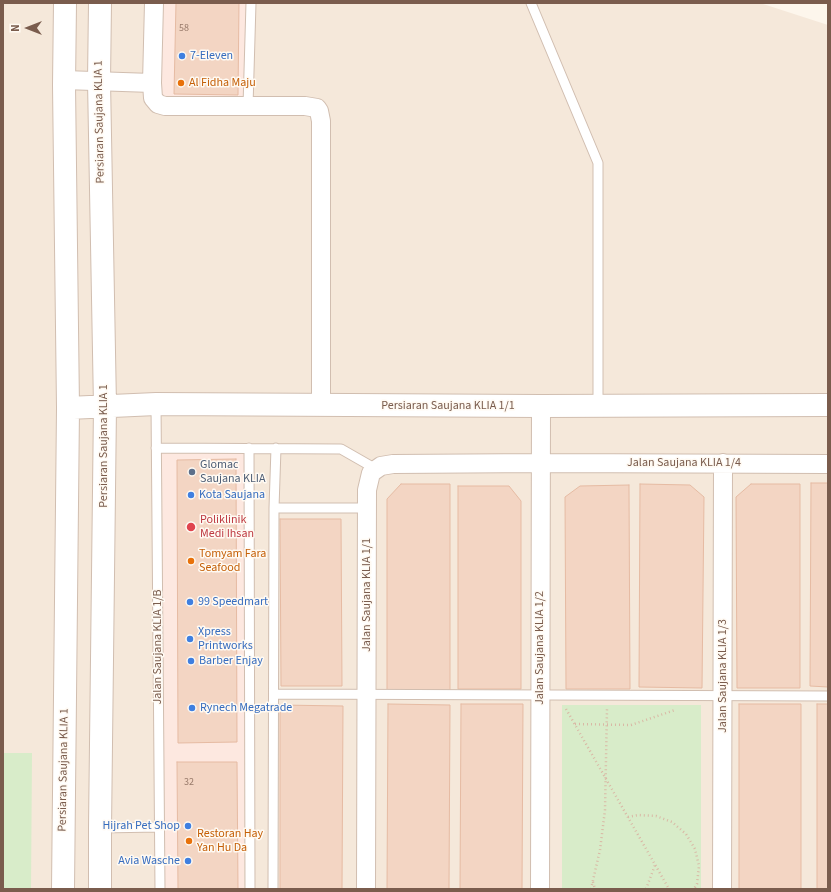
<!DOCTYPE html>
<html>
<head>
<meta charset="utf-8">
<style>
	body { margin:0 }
	#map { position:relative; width:831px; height:892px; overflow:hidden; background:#fdf6ec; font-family:"Source Sans 3",sans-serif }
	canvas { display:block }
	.frame { position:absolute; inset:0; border:4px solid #7a5c4d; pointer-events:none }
	.north { position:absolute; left:8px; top:8px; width:40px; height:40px; -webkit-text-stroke:3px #fffaf3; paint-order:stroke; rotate:270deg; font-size:11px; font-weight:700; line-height:16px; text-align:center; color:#7a5c4d }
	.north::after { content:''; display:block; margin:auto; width:14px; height:18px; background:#7a5c4d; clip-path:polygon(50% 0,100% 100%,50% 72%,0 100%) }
</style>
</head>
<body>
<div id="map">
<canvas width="831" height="892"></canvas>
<div class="frame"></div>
<div class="north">N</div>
</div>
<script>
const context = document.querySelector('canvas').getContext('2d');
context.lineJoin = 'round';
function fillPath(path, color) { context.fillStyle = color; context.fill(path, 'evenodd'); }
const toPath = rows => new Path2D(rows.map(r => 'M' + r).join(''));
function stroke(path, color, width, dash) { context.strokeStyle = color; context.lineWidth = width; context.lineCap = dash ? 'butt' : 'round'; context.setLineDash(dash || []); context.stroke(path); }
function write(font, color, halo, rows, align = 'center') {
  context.font = font + ' "Source Sans 3",sans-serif'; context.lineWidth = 3; context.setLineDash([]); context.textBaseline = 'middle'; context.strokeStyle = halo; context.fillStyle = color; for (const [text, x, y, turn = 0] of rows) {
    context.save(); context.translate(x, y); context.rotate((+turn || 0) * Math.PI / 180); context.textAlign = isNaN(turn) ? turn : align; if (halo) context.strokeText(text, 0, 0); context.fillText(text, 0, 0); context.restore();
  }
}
fillPath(toPath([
	[3,3,760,3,828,25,828,889,3,889]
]), '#f5e8da');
fillPath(toPath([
	[162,3,246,3,244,100,165,99,161,95],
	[162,453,244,454,244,889,165,889]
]), '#fde8e0');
fillPath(toPath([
	[562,705,701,705,701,889,562,889],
	[3,753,32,753,31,889,3,889]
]), '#d8ecc9');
const building = toPath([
	[176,3,239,3,238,95,174,94,176,3],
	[236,459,237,742,178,743,177,460,236,459],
	[811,483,828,483,828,687,810,686,811,483],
	[401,484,450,484,450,690,387,690,387,499,401,484],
	[640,484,690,485,704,497,702,688,639,687,640,484],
	[751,484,800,484,800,688,737,688,736,497,751,484],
	[629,485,630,689,566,689,565,497,580,486,629,485],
	[458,486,509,486,521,501,521,689,458,689,458,486],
	[280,519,341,519,342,686,281,686,280,519],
	[388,704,450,705,449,889,387,889,388,704],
	[461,704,523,704,522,889,460,889,461,704],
	[739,704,801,704,801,889,739,889,739,704],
	[817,704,828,704,828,889,817,889,817,704],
	[280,705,343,706,342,889,280,889,280,705],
	[177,762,237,762,238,889,178,889,177,762]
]);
fillPath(building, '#f3d5c3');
stroke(building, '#e6bba3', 1);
const service = toPath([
	[531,3,598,163,598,406],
	[248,106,251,3],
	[156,404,160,889],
	[156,448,341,449,376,469],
	[249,448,250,889],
	[274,508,367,508],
	[274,694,828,696],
	[100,828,159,827],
	[273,889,274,508,276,448]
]);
const minor = toPath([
	[154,3,152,83,153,98,158,104,165,106,305,106,317,108,319,111,321,121,321,405],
	[64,80,152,83],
	[366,889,367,490,371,473,381,466,393,464,541,463,828,464],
	[540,889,541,406],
	[722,889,723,463]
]);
const tertiary = toPath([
	[100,3,99,81,105,406,100,828,100,889],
	[68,408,156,404,541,406,828,405],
	[63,889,68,408,64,85,65,3]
]);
stroke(service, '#d1beb0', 11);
stroke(minor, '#d1beb0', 20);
stroke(tertiary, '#d1beb0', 24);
stroke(toPath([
	[566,709,669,889],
	[575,724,631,725,675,710],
	[628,817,638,815,656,816,672,822,686,834,695,849,699,866,697,884,694,889],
	[593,882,595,889],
	[591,889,600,850,605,810,607,709],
	[646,889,655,865]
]), '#d9b8a5', 2.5, [1, 3]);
stroke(service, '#fff', 9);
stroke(minor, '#fff', 18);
stroke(tertiary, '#fff', 22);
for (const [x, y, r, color] of [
	[182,56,4,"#3f7fe0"],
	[181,83,4,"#e8710a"],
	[192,472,4,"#5c6f8a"],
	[191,495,4,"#3f7fe0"],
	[191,527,5,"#e0444e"],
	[191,561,4,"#e8710a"],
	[190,602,4,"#3f7fe0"],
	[190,639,4,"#3f7fe0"],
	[191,661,4,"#3f7fe0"],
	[192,708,4,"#3f7fe0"],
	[188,826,4,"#3f7fe0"],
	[189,841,4,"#e8710a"],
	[188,861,4,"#3f7fe0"]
]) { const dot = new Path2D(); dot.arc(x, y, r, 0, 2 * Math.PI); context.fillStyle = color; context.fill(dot); stroke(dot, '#fffaf3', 1.5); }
write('10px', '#987a6a', null, [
	["58",184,29],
	["32",189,783]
]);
write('12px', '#366cbe', '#fffaf3', [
	["7-Eleven",190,56],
	["Kota Saujana",199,495],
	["99 Speedmart",198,602],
	["Xpress",198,632],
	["Printworks",198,646],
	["Barber Enjay",199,661],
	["Rynech Megatrade",200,708],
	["Hijrah Pet Shop",180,826,"right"],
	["Avia Wasche",180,861,"right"]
], 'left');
write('12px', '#c56008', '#fffaf3', [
	["Al Fidha Maju",189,83],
	["Tomyam Fara",199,554],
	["Seafood",199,568],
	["Restoran Hay",197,834],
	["Yan Hu Da",197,848]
], 'left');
write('12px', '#7a5c4d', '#fffaf3', [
	["Persiaran Saujana KLIA 1",100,122,-91],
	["Persiaran Saujana KLIA 1/1",448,406],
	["Persiaran Saujana KLIA 1",104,446,-90],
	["Jalan Saujana KLIA 1/4",684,463],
	["Jalan Saujana KLIA 1/1",367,595,-90],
	["Jalan Saujana KLIA 1/B",158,647,-90],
	["Jalan Saujana KLIA 1/2",540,648,-90],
	["Jalan Saujana KLIA 1/3",723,676,-90],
	["Persiaran Saujana KLIA 1",64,770,-89]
]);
write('12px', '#4e5e75', '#fffaf3', [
	["Glomac",200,465],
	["Saujana KLIA",200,479]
], 'left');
write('12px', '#be3a42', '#fffaf3', [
	["Poliklinik",200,520],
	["Medi Ihsan",200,534]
], 'left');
</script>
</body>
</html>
